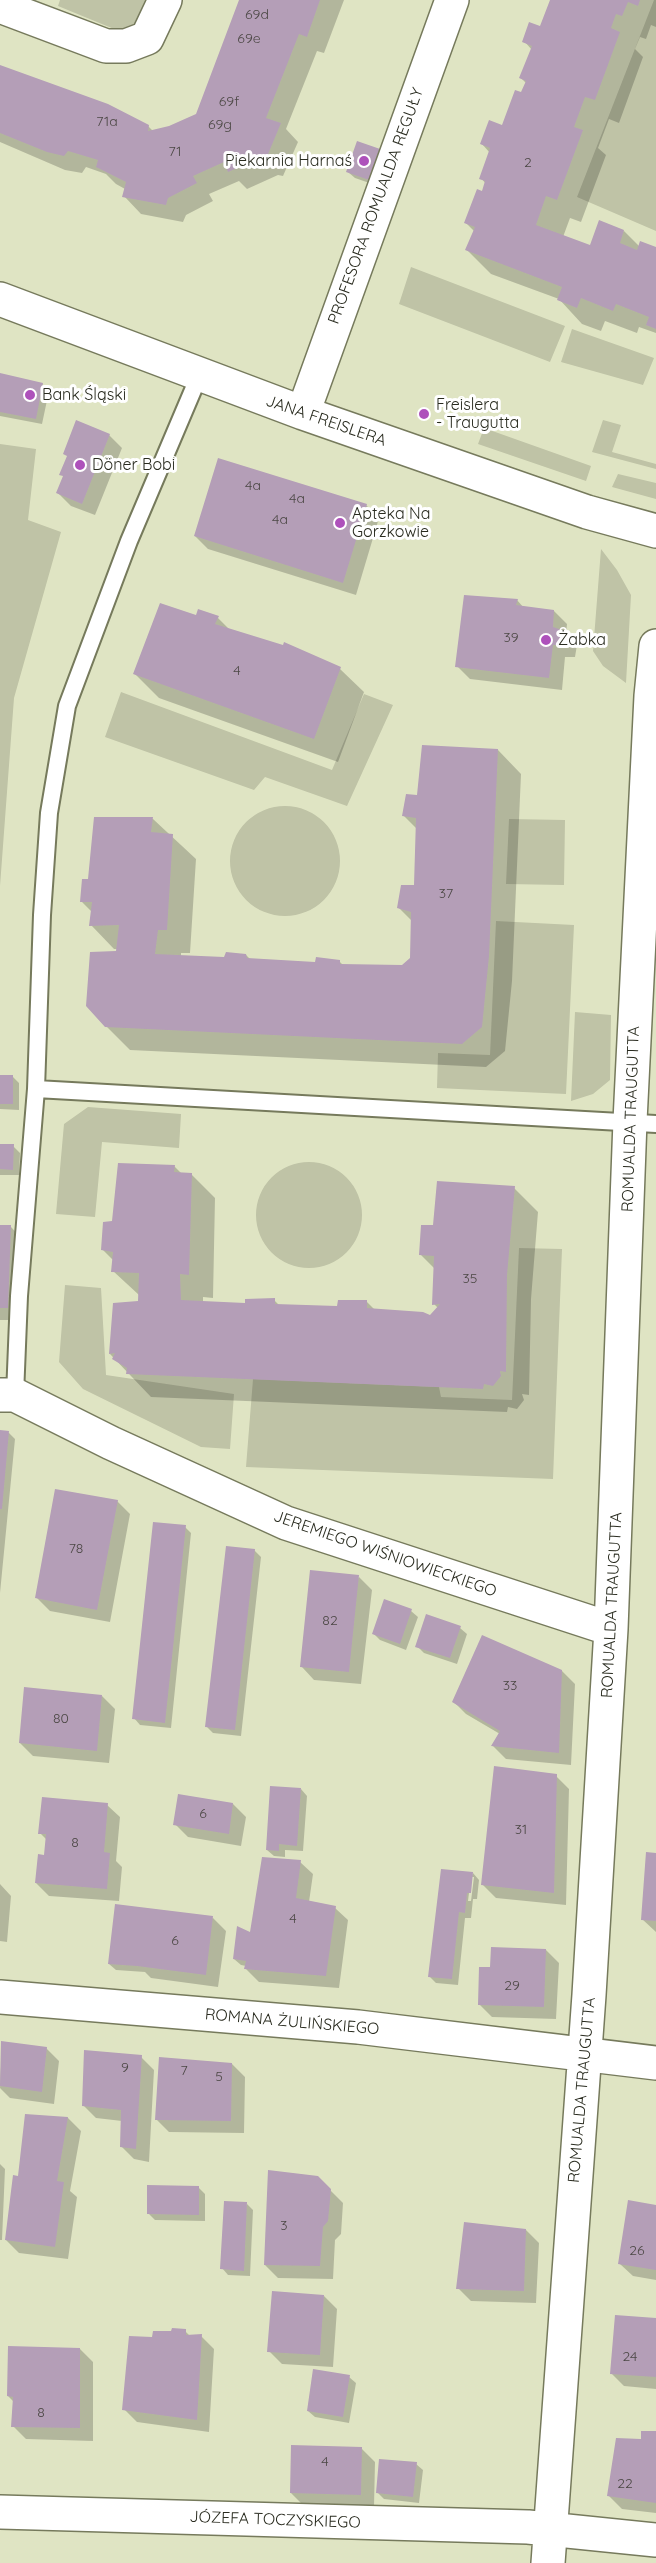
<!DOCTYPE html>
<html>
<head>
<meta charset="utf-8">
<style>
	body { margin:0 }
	canvas { display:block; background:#dfe4c3 }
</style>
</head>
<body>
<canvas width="656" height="2563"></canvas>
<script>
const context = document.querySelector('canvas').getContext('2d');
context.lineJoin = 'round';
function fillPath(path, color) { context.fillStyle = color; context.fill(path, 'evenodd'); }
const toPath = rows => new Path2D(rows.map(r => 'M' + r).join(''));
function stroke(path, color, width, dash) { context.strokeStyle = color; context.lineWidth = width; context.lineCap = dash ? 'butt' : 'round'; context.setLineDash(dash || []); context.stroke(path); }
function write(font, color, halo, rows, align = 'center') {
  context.font = font + ' Quicksand,sans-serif'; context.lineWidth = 6; context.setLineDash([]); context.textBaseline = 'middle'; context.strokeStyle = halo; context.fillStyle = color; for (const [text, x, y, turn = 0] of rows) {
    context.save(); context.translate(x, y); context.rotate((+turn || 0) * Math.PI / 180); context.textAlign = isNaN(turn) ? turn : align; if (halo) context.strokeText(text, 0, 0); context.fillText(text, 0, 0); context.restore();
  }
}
fillPath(toPath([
	[60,0,153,0,144,20,119,31,58,6],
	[654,0,656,0,656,231,577,197],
	[411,267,565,326,550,362,399,304],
	[572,329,654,358,643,385,561,362],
	[603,420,621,425,612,452,656,464,656,469,592,452],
	[484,428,591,466,586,481,478,444],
	[0,444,36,449,28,520,61,532,14,698,0,886],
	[618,474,656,483,656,499,612,487],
	[601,549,617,570,631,595,626,683,603,666,593,651],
	[121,692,332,770,364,694,393,705,347,806,265,777,254,790,105,737],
	'230 861a55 55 0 1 1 110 0a55 55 0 1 1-110 0Z',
	[509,819,565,820,564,885,506,884],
	[496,921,574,925,566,1094,437,1088,438,1053,490,1055],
	[575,1012,611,1015,610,1080,593,1094,571,1101],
	[88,1107,181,1114,179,1148,102,1142,95,1217,56,1214,64,1124],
	'256 1215a53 53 0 1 1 106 0a53 53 0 1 1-106 0Z',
	[519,1248,562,1249,553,1479,246,1467,253,1379,439,1387,441,1397,512,1400],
	[65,1285,101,1288,106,1375,234,1394,230,1449,201,1447,83,1389,59,1362]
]), '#bfc3a6');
fillPath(toPath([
	[242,0,344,0,324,53,317,51,286,129,298,142,283,176,278,175,247,189,239,181,209,194,213,201,186,215,183,222,141,214,124,196,125,189,116,184,106,174,86,167,82,173,65,170,0,142,0,66,148,126,153,131,169,128,198,115],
	[552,0,656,0,656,27,651,25,646,39,640,37,635,49,643,57,619,123,609,119,598,148,606,155,581,222,570,218,563,237,591,247,624,231,640,247,656,249,656,333,639,327,637,333,605,321,601,331,582,324,559,299,491,274,467,250,474,231,466,223,486,184,481,178,490,153,482,144,503,126,522,94,526,83,521,78,532,50,524,41,540,28],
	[358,143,378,186,355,178,348,172],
	[0,375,42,384,49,391,42,424,0,416],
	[109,435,122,448,95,515,71,506,58,493],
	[366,505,379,518,356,595,208,549,195,536],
	[517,600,524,608,554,611,567,624,566,634,577,645,575,657,565,657,562,690,470,679,457,666],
	[197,617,218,618,230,630,340,669,364,692,338,762,159,698,135,674],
	[498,750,521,774,512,981,505,1051,486,1067,130,1050,106,1026,118,949,114,949,91,925,93,913,82,902,90,881,96,819,153,819,196,859,190,953,181,953,181,957,225,959,246,955,250,959,316,963,339,961,344,966,403,967,411,959,412,921,399,908,416,887,417,829,404,816],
	[0,1077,13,1077,19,1083,19,1110,0,1109],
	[0,1145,13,1146,20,1153,19,1175,0,1175],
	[174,1166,182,1174,191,1174,215,1198,213,1298,203,1297,203,1302,246,1305,274,1300,280,1306,338,1308,367,1302,375,1310,430,1317,438,1308,434,1304,435,1269,421,1255,435,1227,514,1188,538,1212,531,1299,529,1395,522,1394,524,1400,517,1409,508,1407,507,1412,151,1397,110,1354,139,1302,139,1295,113,1271,114,1261,102,1249,113,1222],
	[0,1227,11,1227,23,1240,21,1320,0,1320],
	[0,1432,9,1433,15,1439,0,1593],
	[117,1501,130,1514,110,1622,50,1611,37,1598],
	[185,1527,191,1533,171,1728,140,1725,134,1718],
	[254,1550,261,1557,241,1736,213,1733,207,1727],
	[359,1577,372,1590,361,1684,314,1680,302,1667],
	[411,1611,418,1617,406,1650,380,1640,373,1633],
	[460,1628,467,1634,457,1664,424,1653,417,1646],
	[562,1671,575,1684,571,1765,506,1759,493,1746,500,1734,466,1714,453,1701],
	[102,1696,115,1709,109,1763,33,1756,20,1743],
	[556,1776,569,1789,566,1905,496,1898,483,1885],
	[301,1789,307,1796,303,1851,285,1850,285,1857,274,1856,267,1850],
	[233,1804,246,1817,241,1846,188,1837,175,1824],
	[107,1805,120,1817,116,1861,122,1867,119,1901,49,1896,36,1883,45,1856,47,1840,40,1833],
	[656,1854,656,1932,642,1919],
	[300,1862,313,1874,309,1902,335,1908,348,1920,339,1988,259,1982,246,1969,246,1966,241,1965,234,1959],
	[473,1873,479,1880,477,1899,473,1899,471,1918,465,1918,458,1985,436,1983,430,1977],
	[471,1877,474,1877,471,1901,468,1901],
	[0,1884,11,1896,7,1942,0,1941],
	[213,1918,226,1931,218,1987,151,1978,145,1972,116,1970,109,1964],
	[546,1950,559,1963,556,2019,492,2017,479,2004,491,1969],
	[2,2043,46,2048,59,2061,54,2104,10,2098,0,2088],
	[141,2057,154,2070,149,2162,134,2159,121,2146,122,2121,96,2118,83,2105],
	[232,2064,245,2077,244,2133,169,2132,156,2119],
	[27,2115,68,2118,81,2131,70,2191,77,2197,68,2259,19,2253,6,2240,19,2178],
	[0,2164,5,2169,2,2240,0,2240],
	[317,2177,343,2203,341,2234,335,2240,333,2279,278,2278,265,2265],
	[198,2187,205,2194,205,2221,155,2220,149,2214],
	[247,2204,253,2210,250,2276,228,2275,222,2268],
	[656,2206,656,2280,633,2276,620,2264],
	[526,2230,539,2243,536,2303,471,2301,458,2288],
	[324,2296,337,2309,333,2367,282,2364,269,2351],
	[656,2320,656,2389,624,2386,611,2373],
	[185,2331,190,2336,201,2336,214,2349,209,2432,137,2422,124,2409,153,2339],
	[80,2349,93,2362,93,2441,26,2439,13,2426,14,2402,8,2396],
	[349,2377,356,2383,349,2423,315,2417,308,2411],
	[656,2433,656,2513,622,2509,609,2496,642,2440],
	[362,2449,375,2462,374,2507,304,2506,291,2493],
	[416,2464,423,2470,419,2503,384,2499,378,2493]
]), '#0003');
fillPath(toPath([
	[239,0,320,0,307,37,299,34,266,118,281,123,266,159,260,158,228,172,224,162,193,176,197,183,168,198,166,205,122,197,126,182,96,167,98,160,68,151,64,156,47,152,0,133,0,65,108,104,149,125,148,131,169,126,196,114],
	[550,0,640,0,638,6,628,2,622,16,616,14,611,28,620,32,595,100,585,97,574,127,583,130,557,200,546,196,536,225,590,245,599,220,624,230,620,243,637,250,640,241,656,247,656,329,646,325,649,317,616,304,613,311,581,298,577,308,557,300,562,287,465,250,475,227,464,223,477,189,482,191,485,181,479,179,490,148,480,144,489,120,502,125,515,90,521,92,526,81,519,78,532,46,522,42,529,22,540,26],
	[357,141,383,150,372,181,346,172],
	[0,373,43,383,36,419,0,412],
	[76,420,110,434,82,504,56,493,63,476,59,475,67,456,63,454],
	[218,458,367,504,343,583,194,536],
	[464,595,518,599,516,605,554,610,553,627,565,631,562,645,553,645,549,678,455,667],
	[160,603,196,615,198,609,219,616,215,624,283,645,284,642,341,667,314,739,133,674],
	[422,745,498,749,489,956,482,1027,462,1044,105,1027,86,1006,90,952,116,951,119,925,89,926,92,902,80,902,82,879,88,879,94,817,153,817,151,832,173,834,167,930,158,930,155,954,224,957,226,952,246,954,247,958,315,962,316,957,340,960,340,964,402,965,410,958,411,912,397,908,401,885,414,885,416,818,402,816,406,794,417,795],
	[0,1075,13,1075,13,1104,0,1104],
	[0,1144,14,1144,13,1170,0,1169],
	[118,1163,175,1165,174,1172,192,1173,189,1275,180,1274,181,1300,245,1303,245,1299,275,1298,275,1304,337,1306,338,1300,367,1300,367,1308,423,1312,430,1315,440,1304,432,1305,434,1256,419,1255,421,1225,433,1225,437,1181,515,1186,507,1275,506,1372,500,1371,501,1376,493,1386,484,1384,483,1389,126,1374,127,1368,112,1359,115,1353,109,1354,113,1303,138,1301,139,1273,111,1272,113,1252,101,1250,103,1222,112,1221],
	[0,1225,11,1225,8,1308,0,1308],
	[0,1430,9,1431,2,1509,0,1509],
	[55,1489,118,1500,97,1610,35,1598],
	[153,1522,186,1525,165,1723,132,1719],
	[226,1546,255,1549,235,1730,205,1727],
	[310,1570,359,1575,349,1672,300,1667],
	[384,1599,412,1609,400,1644,372,1634],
	[426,1614,461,1626,450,1658,415,1647],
	[482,1635,562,1670,559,1753,491,1746,500,1731,452,1702],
	[24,1687,102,1695,97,1751,19,1743],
	[494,1766,557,1774,554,1893,481,1885],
	[270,1786,301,1788,297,1846,279,1844,279,1851,266,1850],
	[178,1794,233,1803,229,1834,173,1825],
	[42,1797,108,1803,104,1852,110,1853,107,1889,35,1883,38,1854,44,1855,46,1834,38,1834],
	[646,1852,656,1853,656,1921,641,1920],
	[262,1857,301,1860,296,1898,336,1906,326,1976,244,1969,246,1961,233,1959,237,1926,250,1932],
	[441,1869,473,1872,471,1893,467,1893,465,1913,459,1912,452,1979,428,1977],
	[115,1904,213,1916,206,1975,137,1966,108,1964],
	[491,1947,546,1949,544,2007,478,2005,479,1967,490,1967],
	[1,2041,47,2047,42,2092,0,2086],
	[84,2050,142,2055,136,2149,120,2147,121,2110,82,2106],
	[159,2057,232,2063,231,2121,155,2120],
	[25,2114,68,2117,57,2181,64,2182,55,2247,5,2240,13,2175,18,2176],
	[268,2170,318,2176,331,2189,328,2221,323,2227,320,2266,264,2265],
	[147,2185,199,2186,199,2215,147,2214],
	[628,2200,656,2205,656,2270,618,2264],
	[224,2201,247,2202,244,2271,220,2269],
	[464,2222,526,2229,524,2291,456,2289],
	[272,2291,324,2295,320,2355,267,2352],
	[615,2315,656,2318,656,2377,610,2374],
	[172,2328,186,2329,186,2335,202,2334,197,2420,122,2410,129,2336,152,2337,153,2331,171,2331],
	[8,2346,80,2348,80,2428,11,2427,13,2397,7,2396],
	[313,2369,350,2375,343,2417,307,2411],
	[641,2431,656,2431,656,2503,607,2496,616,2438,641,2439],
	[291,2445,362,2447,361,2495,290,2493],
	[379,2459,417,2462,413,2497,376,2493]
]), '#b49eb7');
const service = toPath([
	[36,1089,656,1124],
	[15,1395,19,1296,36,1089,42,915,49,813,67,706,129,541,199,376]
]);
const minor = toPath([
	[0,6,106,46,126,46,147,38,165,0],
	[0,299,303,413,587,512,656,531],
	[303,413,452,0],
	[0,1395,15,1395,111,1443,286,1523,611,1629],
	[0,1997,358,2027,656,2063],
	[0,2512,528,2527,656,2540],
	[548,2563,589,1995,611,1629,630,1121,651,696,656,646]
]);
stroke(service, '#767a5c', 20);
stroke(minor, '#767a5c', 36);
stroke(service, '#fff', 16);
stroke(minor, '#fff', 33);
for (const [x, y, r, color] of [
	[364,161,6,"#ae51bb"],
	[30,395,6,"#ae51bb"],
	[424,414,6,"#ae51bb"],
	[80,465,6,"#ae51bb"],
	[340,523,6,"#ae51bb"],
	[546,640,6,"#ae51bb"]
]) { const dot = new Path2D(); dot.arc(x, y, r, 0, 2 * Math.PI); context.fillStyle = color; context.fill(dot); stroke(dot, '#fff', 2); }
write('14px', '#4c4845', null, [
	["69d",257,15],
	["69e",249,39],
	["69f",229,102],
	["71a",107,122],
	["69g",220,125],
	["71",175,152],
	["2",528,163],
	["4a",253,486],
	["4a",297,499],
	["4a",280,520],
	["39",511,638],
	["4",237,671],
	["37",446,894],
	["35",470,1279],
	["78",76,1549],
	["82",330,1621],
	["33",510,1686],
	["80",61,1719],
	["6",203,1814],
	["31",521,1830],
	["8",75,1843],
	["4",293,1919],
	["6",175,1941],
	["29",512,1986],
	["9",125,2068],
	["7",184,2071],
	["5",219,2077],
	["3",284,2226],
	["26",637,2251],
	["24",630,2357],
	["8",41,2413],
	["4",325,2462],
	["22",625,2484]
]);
write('16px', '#292b1f', '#fff', [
	["Piekarnia Harnaś",352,161,"right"],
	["Bank Śląski",42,395],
	["Freislera",436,405],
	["- Traugutta",436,423],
	["Döner Bobi",92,465],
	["Apteka Na",352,514],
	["Gorzkowie",352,532],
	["Żabka",558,640]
], 'left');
write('16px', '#292b1f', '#fff', [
	["PROFESORA ROMUALDA REGUŁY",376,206,-70],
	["JANA FREISLERA",326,421,19],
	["ROMUALDA TRAUGUTTA",631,1119,-88],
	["JEREMIEGO WIŚNIOWIECKIEGO",385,1554,19],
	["ROMUALDA TRAUGUTTA",612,1605,-87],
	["ROMANA ŻULIŃSKIEGO",292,2022,5],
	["ROMUALDA TRAUGUTTA",582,2090,-85],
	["JÓZEFA TOCZYSKIEGO",275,2520,2]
]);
</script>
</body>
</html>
